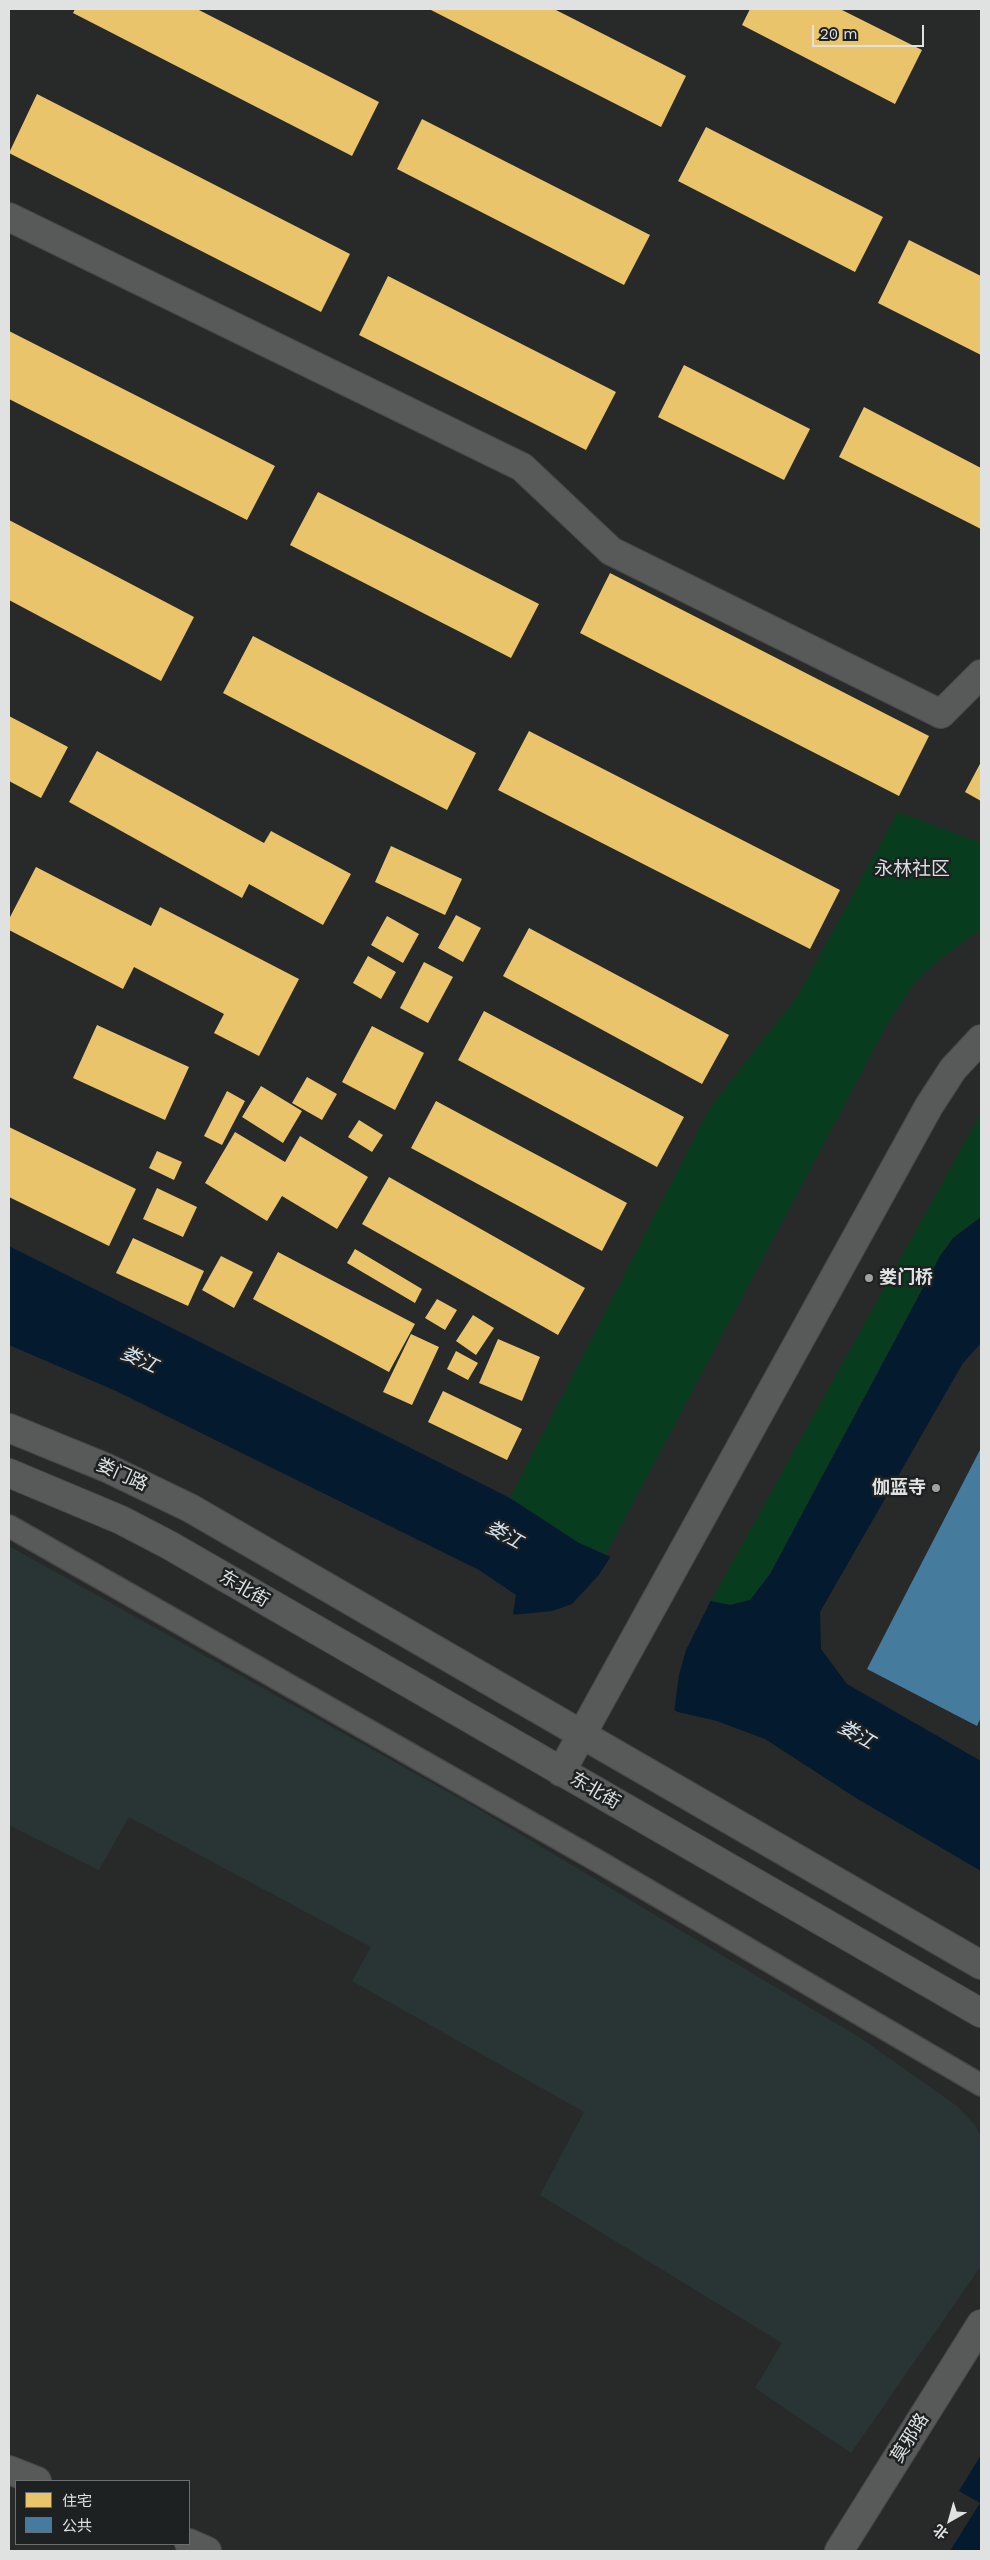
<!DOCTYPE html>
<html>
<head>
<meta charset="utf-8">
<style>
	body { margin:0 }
	#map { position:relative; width:990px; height:2560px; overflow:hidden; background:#282a2a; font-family:"Work Sans","Noto Sans SC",sans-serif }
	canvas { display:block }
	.frame { position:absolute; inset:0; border:10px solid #e0e2e2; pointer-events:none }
	.legend { position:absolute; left:15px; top:2480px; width:175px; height:65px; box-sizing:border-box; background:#1d2121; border:1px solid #6b6e6e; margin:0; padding:6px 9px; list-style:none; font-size:15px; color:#e0e2e2 }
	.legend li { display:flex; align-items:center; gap:10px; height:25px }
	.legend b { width:25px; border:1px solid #6b6e6e }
	.north { position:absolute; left:925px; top:2495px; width:50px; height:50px; -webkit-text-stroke:4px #1d2121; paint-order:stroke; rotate:218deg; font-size:14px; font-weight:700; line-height:20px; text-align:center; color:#e0e2e2 }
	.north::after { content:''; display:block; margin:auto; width:18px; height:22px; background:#e0e2e2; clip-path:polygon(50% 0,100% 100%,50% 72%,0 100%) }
	.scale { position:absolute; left:812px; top:25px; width:112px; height:22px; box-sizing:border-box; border:2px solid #e0e2e2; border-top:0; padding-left:6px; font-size:15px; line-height:18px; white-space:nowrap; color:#e0e2e2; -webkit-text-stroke:4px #1d2121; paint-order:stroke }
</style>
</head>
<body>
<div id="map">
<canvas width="990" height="2560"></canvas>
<div class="frame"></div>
<ul class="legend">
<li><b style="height:14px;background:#e9c46a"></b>住宅</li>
<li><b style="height:14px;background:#457b9d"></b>公共</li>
</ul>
<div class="north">北</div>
<div class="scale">20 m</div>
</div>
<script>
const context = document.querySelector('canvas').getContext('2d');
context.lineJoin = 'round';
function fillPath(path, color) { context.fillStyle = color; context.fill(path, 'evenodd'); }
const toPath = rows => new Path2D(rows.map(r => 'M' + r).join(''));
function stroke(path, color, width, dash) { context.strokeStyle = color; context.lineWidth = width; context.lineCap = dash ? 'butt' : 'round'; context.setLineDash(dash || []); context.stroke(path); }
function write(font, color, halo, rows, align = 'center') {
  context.font = font + ' "Work Sans","Noto Sans SC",sans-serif'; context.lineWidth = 5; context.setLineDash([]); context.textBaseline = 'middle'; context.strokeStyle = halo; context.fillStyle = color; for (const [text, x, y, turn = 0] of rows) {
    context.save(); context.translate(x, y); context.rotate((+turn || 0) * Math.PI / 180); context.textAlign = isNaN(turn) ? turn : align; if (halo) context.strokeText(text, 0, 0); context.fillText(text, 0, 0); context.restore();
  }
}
fillPath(toPath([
	[9,1546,475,1807,862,2039,957,2106,976,2126,981,2138,981,2266,851,2453,755,2388,782,2343,540,2195,584,2112,352,1981,371,1947,129,1817,99,1870,9,1825]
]), '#293434');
fillPath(toPath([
	[898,812,981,843,981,929,941,958,914,983,888,1023,606,1554,579,1543,510,1498,711,1106,797,997],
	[981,1113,981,1217,953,1238,940,1256,770,1574,756,1594,750,1600,743,1603,730,1605,711,1601]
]), '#073d1e');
fillPath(toPath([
	[981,1217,981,1343,963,1363,820,1612,821,1649,847,1684,981,1761,981,1871,856,1798,765,1739,717,1721,678,1712,512,1621,516,1595,479,1570,116,1391,9,1345,9,1246,510,1498,579,1543,711,1601,730,1605,750,1600,770,1574,940,1256,953,1238],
	[981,2455,981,2551,950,2551,980,2503,959,2491]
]), '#041a2f');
fillPath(toPath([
	[612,1555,712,1598,686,1650,679,1675,674,1713,510,1622,511,1615,552,1611,572,1604,598,1576]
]), '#282a2a');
fillPath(toPath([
	[75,9,197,9,379,102,352,156,73,13],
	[429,9,554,9,686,76,661,127],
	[750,9,840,9,922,50,895,104,742,25],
	[37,94,350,254,321,312,9,153],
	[422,119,650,235,624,285,397,169],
	[706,127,883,217,855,272,678,181],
	[909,240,981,276,981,355,878,303],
	[388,276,616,392,586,450,359,335],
	[9,331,275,466,247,520,9,399],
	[684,365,810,429,784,480,658,417],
	[864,407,981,468,981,529,839,457],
	[318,492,539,604,511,658,290,545],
	[9,520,194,617,161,681,9,600],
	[610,573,929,736,899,796,580,633],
	[253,636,476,753,447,810,223,693],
	[9,716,68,747,41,798,9,781],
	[529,731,840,890,810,949,498,790],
	[97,751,264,843,271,831,351,874,323,925,249,884,242,898,69,802],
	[981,762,981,801,965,792],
	[391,846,462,879,445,915,375,882],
	[36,867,151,926,160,907,299,979,259,1056,214,1033,224,1014,134,967,123,989,9,930,9,919],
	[456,915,481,928,463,962,438,948],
	[387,916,419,934,403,963,371,945],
	[529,928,729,1035,702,1084,503,976],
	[368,956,396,972,381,999,353,983],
	[424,962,453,977,428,1023,400,1008],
	[484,1011,684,1117,657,1167,458,1060],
	[97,1025,189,1067,165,1120,73,1078],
	[372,1026,424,1053,395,1110,342,1082],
	[307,1077,337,1094,322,1120,292,1103],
	[261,1086,302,1111,283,1143,242,1117],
	[227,1091,245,1101,222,1145,204,1136],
	[436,1101,627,1203,602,1251,411,1148],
	[359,1120,383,1135,372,1152,348,1137],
	[9,1127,136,1189,109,1246,9,1197],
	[235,1132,285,1162,300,1136,368,1177,337,1229,282,1196,267,1221,205,1183],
	[157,1151,182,1162,174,1180,149,1168],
	[389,1177,585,1288,558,1335,362,1224],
	[157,1188,197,1207,183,1237,143,1219],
	[133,1238,204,1271,188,1306,116,1273],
	[355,1249,422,1289,415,1303,347,1263],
	[278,1252,415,1324,389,1372,253,1299],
	[221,1256,253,1272,234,1308,202,1290],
	[437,1299,457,1310,445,1330,425,1318],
	[473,1315,494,1328,476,1355,456,1341],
	[411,1334,439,1347,412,1405,383,1392],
	[498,1339,540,1357,522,1401,479,1383],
	[456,1351,478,1363,468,1380,447,1369],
	[443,1391,522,1429,507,1460,428,1422]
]), '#e9c46a');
fillPath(toPath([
	[981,1448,981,1717,977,1726,867,1669]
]), '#457b9d');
const service = toPath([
	[9,1526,596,1860,981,2085]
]);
const minor = toPath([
	[9,217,522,467,611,551,941,714,981,674],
	[9,2470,37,2481],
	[189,2543,207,2551]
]);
const secondary = toPath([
	[9,1428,107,1468,190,1508,981,1965],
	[9,1473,121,1520,169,1545,981,2013],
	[561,1772,929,1106,953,1069,981,1039],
	[839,2551,981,2324]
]);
stroke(service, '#464848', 24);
stroke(minor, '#464848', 30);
stroke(secondary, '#464848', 30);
stroke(service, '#585959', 21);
stroke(minor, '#585959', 28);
stroke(secondary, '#585959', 28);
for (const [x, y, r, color] of [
	[869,1278,5,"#a0a2a2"],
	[936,1488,5,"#a0a2a2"]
]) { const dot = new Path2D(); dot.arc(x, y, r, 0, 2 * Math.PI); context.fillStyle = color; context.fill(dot); stroke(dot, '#1d2121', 2); }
write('bold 18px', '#e0e2e2', '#1d2121', [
	["娄门桥",879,1278],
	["伽蓝寺",926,1488,"right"]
], 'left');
write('18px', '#e0e2e2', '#1d2121', [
	["娄门路",122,1475,24],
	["东北街",244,1589,30],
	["东北街",595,1791,30],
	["莫邪路",910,2438,-58]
]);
write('19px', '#d7dddd', '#1d2121', [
	["永林社区",912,869]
]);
write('italic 19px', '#d5e4f2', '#1d2121', [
	["娄江",139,1360,25],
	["娄江",504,1535,29],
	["娄江",856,1735,30]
]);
</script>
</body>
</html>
